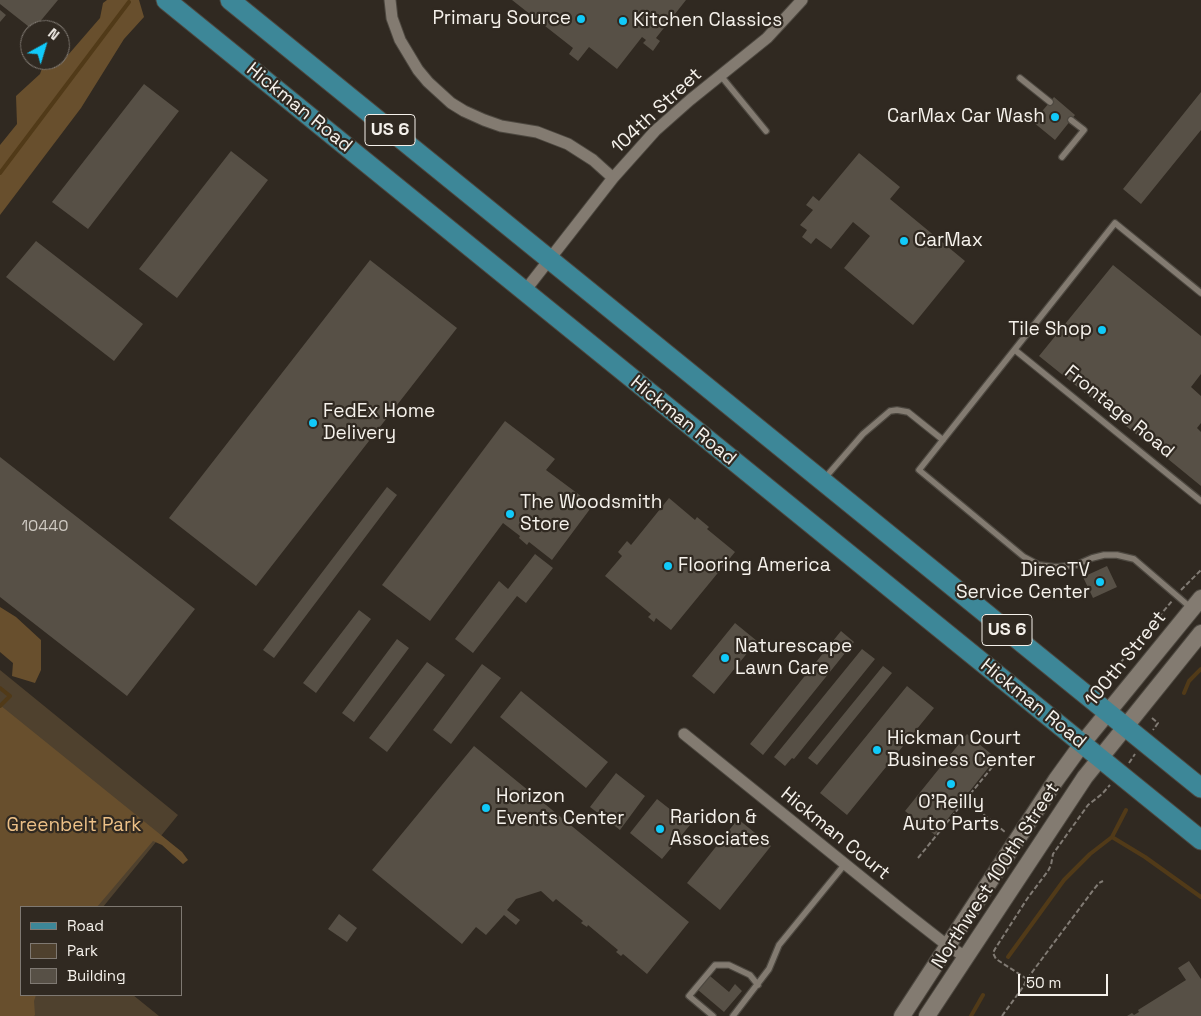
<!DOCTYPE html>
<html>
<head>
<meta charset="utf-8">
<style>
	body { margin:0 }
	#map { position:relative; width:1201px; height:1016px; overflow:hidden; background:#302921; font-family:"Space Grotesk",sans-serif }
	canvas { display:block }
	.legend { position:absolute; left:20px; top:906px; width:162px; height:90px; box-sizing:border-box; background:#302921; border:1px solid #7f7972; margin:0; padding:6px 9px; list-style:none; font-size:15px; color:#f5f1eb }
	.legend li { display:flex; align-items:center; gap:10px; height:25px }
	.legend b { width:25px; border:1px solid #7f7972 }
	.north { position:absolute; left:20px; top:20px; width:50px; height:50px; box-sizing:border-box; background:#302921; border:1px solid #7f7972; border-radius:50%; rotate:39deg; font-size:14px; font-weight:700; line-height:20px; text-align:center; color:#f5f1eb }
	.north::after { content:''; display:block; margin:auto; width:18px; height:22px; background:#11cafa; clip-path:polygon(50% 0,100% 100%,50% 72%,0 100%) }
	.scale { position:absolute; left:1018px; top:974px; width:90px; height:22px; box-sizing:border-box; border:2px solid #f5f1eb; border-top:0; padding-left:6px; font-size:15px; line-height:18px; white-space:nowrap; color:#f5f1eb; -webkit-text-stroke:4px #302921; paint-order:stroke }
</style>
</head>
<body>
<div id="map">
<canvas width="1201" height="1016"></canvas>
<ul class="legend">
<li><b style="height:6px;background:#3d8798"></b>Road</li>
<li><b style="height:14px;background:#4f412e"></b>Park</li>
<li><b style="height:14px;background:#575046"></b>Building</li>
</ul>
<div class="north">N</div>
<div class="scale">50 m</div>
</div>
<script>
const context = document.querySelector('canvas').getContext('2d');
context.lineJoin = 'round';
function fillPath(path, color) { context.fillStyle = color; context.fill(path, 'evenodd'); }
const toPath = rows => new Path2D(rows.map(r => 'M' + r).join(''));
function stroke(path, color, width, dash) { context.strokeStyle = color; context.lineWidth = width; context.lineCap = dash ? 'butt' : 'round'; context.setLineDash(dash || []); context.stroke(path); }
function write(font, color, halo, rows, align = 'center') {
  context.font = font + ' "Space Grotesk",sans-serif'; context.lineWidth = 4.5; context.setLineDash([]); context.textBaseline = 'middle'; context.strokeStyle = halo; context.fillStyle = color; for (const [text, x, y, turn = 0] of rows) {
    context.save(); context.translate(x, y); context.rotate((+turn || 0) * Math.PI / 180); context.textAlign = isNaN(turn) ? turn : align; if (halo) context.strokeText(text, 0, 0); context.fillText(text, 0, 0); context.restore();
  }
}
fillPath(toPath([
	[0,670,178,815,103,907,21,907,21,995,133,995,159,1016,0,1016]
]), '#4f412e');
fillPath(toPath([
	[107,0,139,0,144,17,124,39,81,108,0,215,0,145,17,124,16,96,40,74,45,60,60,60,60,55,68,55,100,18,103,3],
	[0,607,16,617,41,640,41,670,35,683,12,676,13,663,0,652],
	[0,705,182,852,188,860,183,864,162,845,153,841,97,907,21,907,21,995,36,995,34,1001,35,1015,34,1016,0,1016]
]), '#684f2d');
stroke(toPath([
	[0,173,129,2],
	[0,688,10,696,0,706],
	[1184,693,1189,681,1201,669],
	[1112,837,1145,857,1201,897],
	[1008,957,1064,880,1090,854,1112,837,1126,810],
	[971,1016,983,995]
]), '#513a18', 4);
fillPath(toPath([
	[0,0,58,0,33,30,0,4],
	[512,0,686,0,656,38,660,41,653,51,643,43,646,40,642,37,617,69,589,47,578,61,569,54,573,48],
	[0,10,6,15,0,22],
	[144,84,179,111,88,229,52,202],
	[1201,92,1201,130,1141,204,1123,189],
	[1054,97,1075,115,1055,140,1033,122],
	[231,151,268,180,177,298,139,269],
	[859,153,900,187,890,199,965,261,913,325,844,268,870,236,853,222,831,249,816,238,811,244,802,237,807,230,800,225,813,210,806,205,813,196,819,201],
	[36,241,143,324,114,361,6,277],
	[370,260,457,328,256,586,169,518],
	[1113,265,1201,336,1201,374,1191,387,1201,396,1201,423,1197,428,1201,432,1201,486,1146,441,1146,442,1039,356],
	[505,421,555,459,546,470,593,505,552,560,529,542,527,545,519,538,520,536,503,523,430,621,382,585],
	[0,457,195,609,127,696,0,597],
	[387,487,397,495,274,658,263,650],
	[669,498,695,520,697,517,709,527,707,529,735,552,671,630,656,618,654,622,648,617,651,614,605,576,622,556,618,552,627,541,631,545],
	[535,554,553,568,526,603,517,596,473,653,455,639,499,581,508,589],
	[1107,566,1117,587,1093,598,1083,577],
	[359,610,371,619,316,693,303,683],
	[735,623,757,641,714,694,692,676],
	[841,631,854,642,763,755,750,744],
	[397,639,409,648,354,722,342,713],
	[862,649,875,659,794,759,792,758,785,766,774,757],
	[427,662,445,675,387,752,369,738],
	[482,664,501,678,451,744,433,730],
	[883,666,892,673,817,765,808,758],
	[907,686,934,708,847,815,820,793],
	[521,691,608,762,586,788,500,717],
	[967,734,996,758,935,835,905,811],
	[474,746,689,922,647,974,623,954,621,956,616,952,618,950,588,925,587,927,581,923,583,921,556,899,553,902,541,891,516,899,507,910,520,920,516,925,504,915,486,935,476,927,462,944,372,870],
	[616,773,645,796,620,830,590,807],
	[657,799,690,825,662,859,630,833],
	[738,819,771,846,720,910,687,883],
	[339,914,357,928,347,942,328,929],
	[1189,961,1201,979,1201,1016,1127,1016,1132,1013,1134,1015,1139,1012,1138,1010,1186,980,1178,968],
	[710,976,729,992,735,984,742,991,724,1012,698,990]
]), '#575046');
const lane = toPath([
	[721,76,766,131],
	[1020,78,1050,102],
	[1062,157,1084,130,1071,120],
	[1015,350,1201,501],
	[824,479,863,434,890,411,897,410,908,412,943,440],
	[1190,607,1134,559,1117,555,1104,555,1092,558,1076,565,1056,567,1039,565,1024,557,919,470,1115,223,1201,293],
	[713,1016,689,996,715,965,729,965,750,975,758,985],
	[733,1016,769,969,779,945,845,864]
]);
const street = toPath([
	[390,0,392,18,400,40,418,70,428,82,451,103,464,111,484,120,501,126,537,132,568,144,593,160,613,178],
	[524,292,613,178,655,131,690,100,767,38,802,0],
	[684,734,902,910,948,946,966,957]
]);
const secondary = toPath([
	[902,1016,1056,780,1082,744,1201,598],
	[927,1016,1085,777,1201,633]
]);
const primary = toPath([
	[166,0,1201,840],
	[230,0,1201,788]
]);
stroke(lane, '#4d4840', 8);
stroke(street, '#4d4840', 13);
stroke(secondary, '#4d4840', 18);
stroke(primary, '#4d4840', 21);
stroke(toPath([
	[1181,590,1201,570],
	[1111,686,1106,680,1172,601],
	[1152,718,1158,723,1153,730],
	[1129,763,1135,754],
	[966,800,1005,832],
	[918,858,998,760],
	[1027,979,996,959,993,953,995,949,1027,899,1048,871,1051,865,1053,854,1088,805,1102,794,1110,785],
	[1002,1016,1023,987,1027,979,1094,889,1099,883,1103,881]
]), '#817b74', 2, [5, 2.5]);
stroke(lane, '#837b71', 5.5);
stroke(street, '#837b71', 11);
stroke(secondary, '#837b71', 16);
stroke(primary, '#3d8798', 19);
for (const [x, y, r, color] of [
	[581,19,5,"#11cafa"],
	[623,21,5,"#11cafa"],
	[1055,117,5,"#11cafa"],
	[904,241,5,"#11cafa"],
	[1102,330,5,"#11cafa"],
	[313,423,5,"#11cafa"],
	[510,514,5,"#11cafa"],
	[668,566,5,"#11cafa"],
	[1100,582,5,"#11cafa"],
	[725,658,5,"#11cafa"],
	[877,750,5,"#11cafa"],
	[951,784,5,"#11cafa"],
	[486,808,5,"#11cafa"],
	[660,829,5,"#11cafa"]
]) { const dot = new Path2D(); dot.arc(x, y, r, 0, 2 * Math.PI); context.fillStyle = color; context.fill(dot); stroke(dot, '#302921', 2); }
write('16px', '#cec9c2', null, [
	["10440",45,527]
]);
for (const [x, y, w] of [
	[390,130,50],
	[1007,630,50]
]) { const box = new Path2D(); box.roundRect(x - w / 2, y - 15.5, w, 31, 4); context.fillStyle = '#302921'; context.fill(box); stroke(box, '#f5f1eb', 1); }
write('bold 18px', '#f5f1eb', null, [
	["US 6",390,130],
	["US 6",1007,630]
]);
write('19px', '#f5f1eb', '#302921', [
	["Primary Source",571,19,"right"],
	["Kitchen Classics",633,21],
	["CarMax Car Wash",1045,117,"right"],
	["CarMax",914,241],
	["Tile Shop",1092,330,"right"],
	["FedEx Home",323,412],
	["Delivery",323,434],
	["The Woodsmith",520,503],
	["Store",520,525],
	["Flooring America",678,566],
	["DirecTV",1090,571,"right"],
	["Service Center",1090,593,"right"],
	["Naturescape",735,647],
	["Lawn Care",735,669],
	["Hickman Court",887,739],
	["Business Center",887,761],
	["Horizon",496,797],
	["Events Center",496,819],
	["O'Reilly",951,803,"center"],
	["Auto Parts",951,825,"center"],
	["Raridon &",670,818],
	["Associates",670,840]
], 'left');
write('19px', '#f5f1eb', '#302921', [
	["Hickman Road",299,108,39],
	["104th Street",657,111,-43],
	["Frontage Road",1119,412,39],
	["Hickman Road",683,421,39],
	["100th Street",1126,659,-51],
	["Hickman Road",1033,704,39],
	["Hickman Court",835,834,39],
	["Northwest 100th Street",996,876,-57]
]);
write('19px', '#ecc087', '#302921', [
	["Greenbelt Park",74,826]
]);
</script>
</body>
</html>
